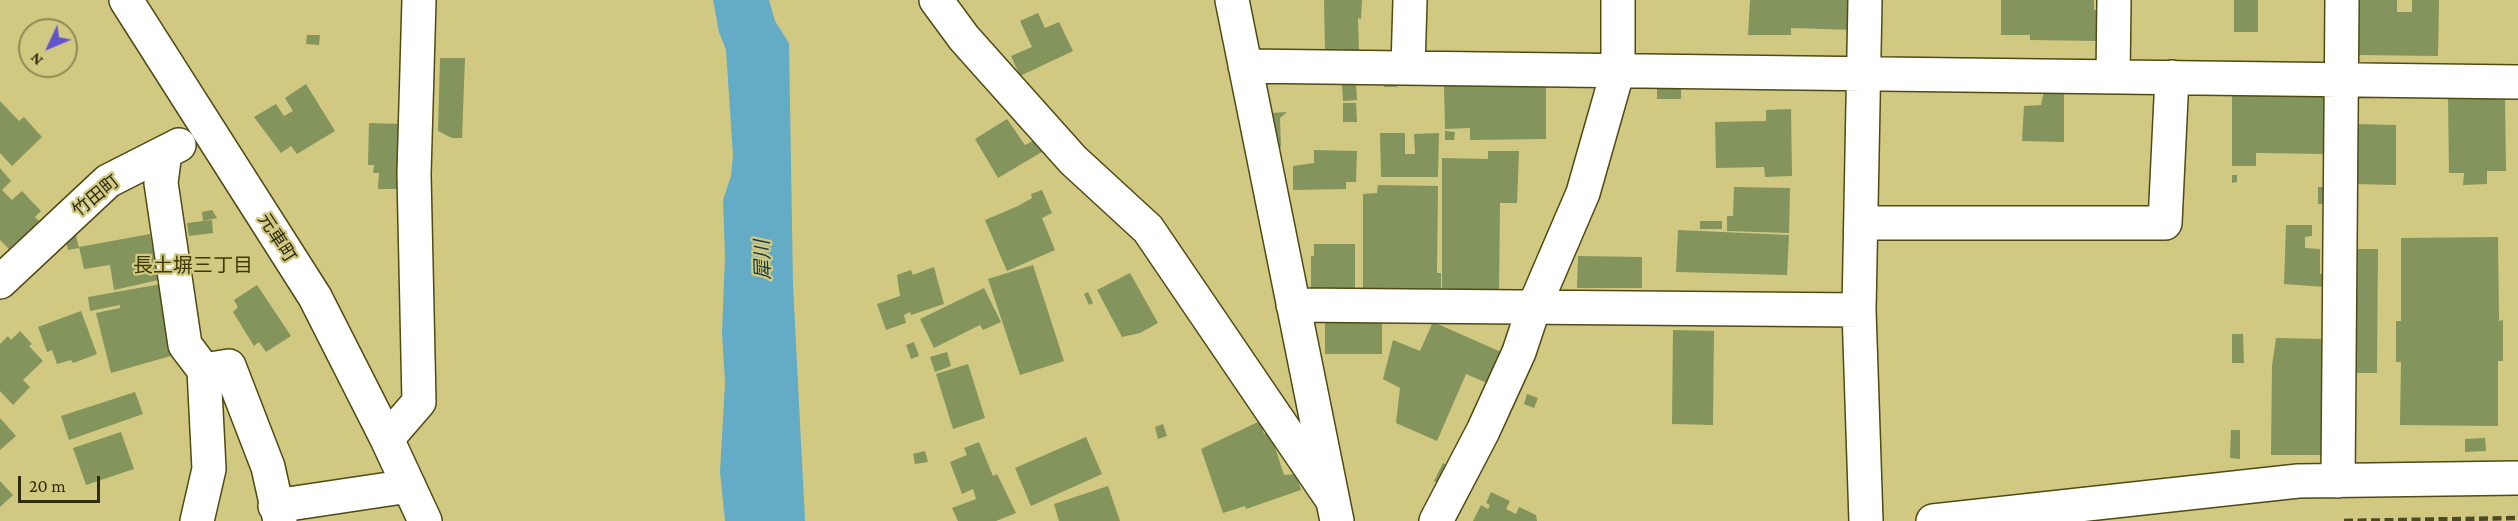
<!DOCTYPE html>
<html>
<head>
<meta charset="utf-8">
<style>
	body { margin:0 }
	#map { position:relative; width:2518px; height:521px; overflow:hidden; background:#d1c982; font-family:"Crimson Pro",serif }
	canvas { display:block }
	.north { position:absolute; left:18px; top:18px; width:60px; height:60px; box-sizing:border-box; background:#d1c982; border:2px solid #908a54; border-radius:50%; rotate:226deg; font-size:16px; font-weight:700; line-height:24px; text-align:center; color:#2f2c0e }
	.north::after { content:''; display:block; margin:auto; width:21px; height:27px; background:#6155ce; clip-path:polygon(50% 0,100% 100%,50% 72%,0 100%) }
	.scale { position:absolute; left:18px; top:476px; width:82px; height:27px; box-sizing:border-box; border:3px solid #2f2c0e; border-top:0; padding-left:8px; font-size:18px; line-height:21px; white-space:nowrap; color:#2f2c0e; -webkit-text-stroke:4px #d1c982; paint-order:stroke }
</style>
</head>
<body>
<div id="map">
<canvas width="2518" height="521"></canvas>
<div class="north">N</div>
<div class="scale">20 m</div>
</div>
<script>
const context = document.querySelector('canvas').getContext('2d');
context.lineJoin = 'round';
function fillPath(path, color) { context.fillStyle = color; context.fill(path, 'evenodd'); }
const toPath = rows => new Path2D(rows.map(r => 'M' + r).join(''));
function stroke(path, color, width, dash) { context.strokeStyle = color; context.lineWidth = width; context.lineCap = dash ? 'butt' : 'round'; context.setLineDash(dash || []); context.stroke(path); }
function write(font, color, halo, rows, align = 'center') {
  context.font = font + ' "Crimson Pro","Noto Sans JP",serif'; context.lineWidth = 4.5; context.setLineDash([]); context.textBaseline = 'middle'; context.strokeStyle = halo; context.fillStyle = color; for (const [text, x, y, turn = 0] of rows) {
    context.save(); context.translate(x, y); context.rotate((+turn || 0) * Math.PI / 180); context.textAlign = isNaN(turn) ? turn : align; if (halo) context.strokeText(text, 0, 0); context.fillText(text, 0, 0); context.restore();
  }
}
fillPath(toPath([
	[713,0,769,0,775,21,789,43,793,285,805,521,725,521,720,472,725,383,722,333,725,256,723,200,731,176,733,156,726,50,719,32]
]), '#64acc5');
fillPath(toPath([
	[1324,0,1362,0,1361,19,1358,18,1359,52,1338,49,1338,54,1325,53],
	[1750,0,1854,0,1853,30,1791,28,1791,35,1748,35],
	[2001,0,2094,0,2094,10,2098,10,2098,41,2030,40,2030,35,2001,35],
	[2234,0,2258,0,2258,32,2234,32],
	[2357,0,2397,0,2397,12,2412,12,2412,0,2439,0,2438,56,2357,55],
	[1038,13,1045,28,1059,22,1073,51,1020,76,1011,56,1032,47,1020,21],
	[307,35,320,35,319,45,306,44],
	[440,58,465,58,462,138,452,138,438,131],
	[1384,79,1398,80,1397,87,1384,87],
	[306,84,335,131,297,154,291,146,281,153,254,117,276,104,284,116,293,111,285,98],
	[1342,84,1356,84,1357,100,1343,101],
	[1546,85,1546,139,1470,140,1470,128,1445,129,1444,86],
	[1657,86,1681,86,1681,99,1657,99],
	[2045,87,2064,87,2064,142,2022,141,2024,106,2041,105],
	[2232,91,2327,92,2326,154,2256,153,2256,166,2232,166],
	[2448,96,2505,96,2506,171,2487,171,2487,184,2463,185,2464,173,2449,173],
	[0,101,19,121,24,117,42,137,12,166,0,153],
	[1343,103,1356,103,1357,122,1343,122],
	[1791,109,1792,176,1765,177,1764,167,1716,168,1715,122,1766,121,1766,110],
	[1287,112,1280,118,1281,147,1277,148,1270,113],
	[1007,119,1025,145,1042,136,1052,146,998,178,975,139],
	[369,123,403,124,402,189,378,189,379,173,373,173,374,165,368,165],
	[2355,124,2396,125,2396,185,2354,184],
	[1445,131,1455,132,1454,140,1445,140],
	[1380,133,1405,133,1405,154,1415,154,1414,134,1439,133,1438,177,1381,177],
	[1314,150,1357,151,1356,182,1346,182,1346,189,1293,190,1293,166,1314,163],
	[1488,151,1519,151,1517,203,1500,203,1499,293,1442,293,1442,158,1488,159],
	[0,168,11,181,2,190,12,200,22,191,41,211,35,217,39,221,9,249,0,240],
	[2232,175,2237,175,2237,182,2232,183],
	[1378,185,1438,186,1437,273,1441,273,1441,293,1363,292,1363,194,1377,193],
	[1734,187,1790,188,1789,233,1727,231,1727,216,1733,216],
	[2318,187,2327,187,2327,204,2318,204],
	[1042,190,1052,213,1042,218,1055,250,1007,271,985,220,1018,206,1032,198,1031,194],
	[212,210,217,218,203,221,202,212],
	[212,220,213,233,189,236,187,223],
	[1700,221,1722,221,1722,229,1700,229],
	[2286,225,2312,225,2312,236,2305,237,2305,248,2320,249,2320,274,2325,274,2325,287,2284,284],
	[74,228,79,248,68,250,65,237],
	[1678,230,1789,235,1787,275,1676,272],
	[150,234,155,262,160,262,163,279,114,290,110,265,84,269,79,247],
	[2498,237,2499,321,2503,320,2503,361,2498,361,2498,426,2400,425,2401,362,2396,362,2396,321,2401,321,2401,238],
	[1314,244,1355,244,1355,293,1311,293,1311,256,1314,256],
	[2357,249,2378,249,2377,373,2355,373],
	[1578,256,1642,257,1642,288,1577,288],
	[1033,265,1064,361,1020,375,988,279],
	[934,267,944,304,911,315,910,312,904,315,906,323,886,330,877,304,900,296,897,275,911,270,913,275],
	[1130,273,1158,323,1140,333,1122,337,1097,290],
	[161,284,174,355,111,373,96,313,120,308,120,305,90,311,88,297],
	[257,285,291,336,266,352,259,342,254,346,233,312,238,307,234,300],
	[984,288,1001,322,983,330,980,325,934,348,920,319],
	[1088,292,1093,303,1089,305,1084,294],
	[81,311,97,354,73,363,71,360,57,364,52,350,47,352,38,327],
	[1325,313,1382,314,1382,354,1325,354],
	[1433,322,1501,352,1487,383,1466,374,1437,441,1396,423,1400,388,1383,379,1393,340,1420,351],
	[1673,330,1714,331,1713,425,1672,424],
	[20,331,32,344,29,346,43,361,23,380,30,387,13,405,0,391,0,344,8,336,11,340],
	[2232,334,2243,334,2244,363,2232,363],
	[2276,338,2326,339,2325,455,2271,455,2272,366],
	[914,342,919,356,911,359,906,345],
	[947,352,951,366,935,372,930,357],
	[968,364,985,418,953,429,936,374],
	[135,392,143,414,69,440,61,416],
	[1527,394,1538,398,1534,408,1524,404],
	[0,418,16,436,0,450],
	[1260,421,1264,434,1270,432,1284,475,1296,474,1301,490,1246,509,1245,506,1223,513,1201,449],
	[1163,424,1167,436,1158,439,1155,427],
	[2231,430,2240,430,2240,459,2230,458],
	[121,432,134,469,86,485,73,448],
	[1086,437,1102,474,1031,506,1015,468],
	[2485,438,2486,451,2465,452,2465,439],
	[979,442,993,476,997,474,1016,513,996,521,958,521,952,508,976,499,973,489,962,494,950,462,967,455,964,448],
	[925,451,928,462,915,464,913,454],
	[1443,463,1450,467,1441,485,1434,481],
	[0,481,13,495,0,507],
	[1108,486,1120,521,1059,521,1054,504],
	[1491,492,1510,501,1506,509,1516,514,1519,507,1536,515,1537,521,1473,521,1481,505,1488,509,1490,505,1486,503]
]), '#83945c');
const minor = toPath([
	[126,0,315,297,387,439,425,521],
	[936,0,964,38,1073,160,1148,229,1331,498],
	[1232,0,1337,521],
	[1865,0,1859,310,1866,521],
	[1245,66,2518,82],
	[1408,68,1410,0],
	[2113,77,2114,0],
	[165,152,161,183,185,345,204,370,229,366,268,467,280,521],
	[1861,223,2165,223,2172,77],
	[0,282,108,181,179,145],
	[1293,305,1859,310],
	[387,439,419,402,414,174,419,0],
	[2338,481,2342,0],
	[275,506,409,486],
	[197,521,209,469,204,370],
	[1436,521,1483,431,1519,352,1534,307,1583,193,1618,70,1618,0],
	[1933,521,2298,481,2518,478]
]);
stroke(minor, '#504a14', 36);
stroke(minor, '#fff', 33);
stroke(toPath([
	[2344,521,2518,518]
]), '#4d4924', 4.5, [9, 4.5]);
write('18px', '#2f2c0e', '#d1c982', [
	["竹田町",96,196,-39],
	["元車町",277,238,57]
]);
write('italic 20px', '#173a45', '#d1c982', [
	["犀川",763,260,-92]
]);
write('20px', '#3f3900', '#d1c982', [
	["長土塀三丁目",193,266]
]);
</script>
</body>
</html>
